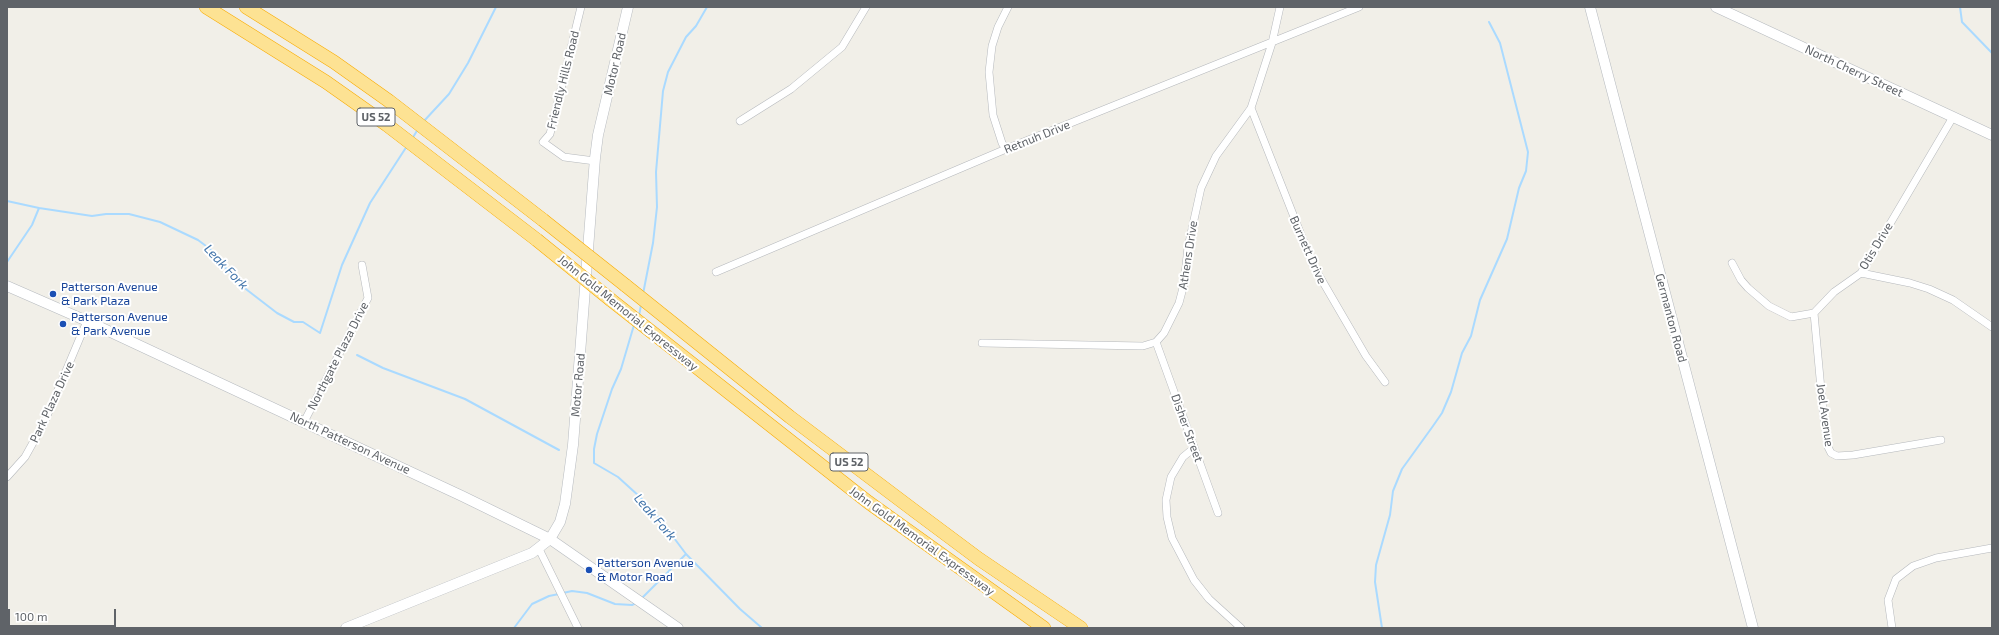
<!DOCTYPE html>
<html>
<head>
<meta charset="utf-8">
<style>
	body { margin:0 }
	#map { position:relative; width:1999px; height:635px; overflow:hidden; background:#f1efe8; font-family:"Exo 2",sans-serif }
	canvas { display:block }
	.frame { position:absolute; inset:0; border:8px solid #5f6368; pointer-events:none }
	.scale { position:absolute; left:8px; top:609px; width:108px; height:18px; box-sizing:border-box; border:2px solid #5f6368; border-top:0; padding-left:5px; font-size:12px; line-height:14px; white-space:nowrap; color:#5f6368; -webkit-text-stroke:3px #fff; paint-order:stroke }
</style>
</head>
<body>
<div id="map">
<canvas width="1999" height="635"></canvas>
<div class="frame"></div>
<div class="scale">100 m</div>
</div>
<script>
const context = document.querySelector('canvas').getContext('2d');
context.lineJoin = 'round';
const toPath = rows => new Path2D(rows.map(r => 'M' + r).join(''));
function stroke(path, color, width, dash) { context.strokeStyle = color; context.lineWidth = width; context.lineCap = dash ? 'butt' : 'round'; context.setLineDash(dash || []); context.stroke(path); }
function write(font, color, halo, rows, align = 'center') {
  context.font = font + ' "Exo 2",sans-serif'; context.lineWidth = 4; context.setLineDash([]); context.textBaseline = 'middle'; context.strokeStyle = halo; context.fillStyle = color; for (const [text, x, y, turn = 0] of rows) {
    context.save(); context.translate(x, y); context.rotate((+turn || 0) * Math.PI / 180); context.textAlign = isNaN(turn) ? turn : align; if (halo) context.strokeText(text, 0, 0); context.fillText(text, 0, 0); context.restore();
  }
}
stroke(toPath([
	[1960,7,1962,22,1992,53],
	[424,121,449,94,468,63,496,7],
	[412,139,418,129],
	[7,201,39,208,92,216,106,214,129,214,160,222,198,240,210,249,238,283,277,313,294,322,303,322,320,333,342,265,370,203,407,146],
	[7,262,32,225,39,208],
	[643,294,653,243,657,207,656,172,663,91,668,72,686,37,696,26,707,7],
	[639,316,641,305],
	[634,325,621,369,612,389,597,434,594,449,594,463,618,477,640,497,659,518,686,554,740,609,762,628],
	[357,355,383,368,465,399,559,450],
	[563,593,572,591,587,593,615,604,632,605,636,603],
	[641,599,686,554],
	[514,628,532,604,549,596,559,594],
	[1382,628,1375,582,1376,565,1390,515,1393,491,1402,469,1433,426,1442,413,1451,392,1462,353,1471,336,1480,300,1507,239,1519,188,1526,171,1528,152,1500,43,1489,22]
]), '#aadaff', 2);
const street = toPath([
	[581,7,550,134,543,142,564,157,595,161],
	[1251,108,1313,265,1366,356,1385,382],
	[740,121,791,89,842,47,866,7],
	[1006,149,1002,143,993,115,989,72,992,46,998,27,1008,7],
	[1732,263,1741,280,1748,288,1769,306,1791,317,1814,313,1834,292,1861,273,1953,117],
	[716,272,1006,149,1359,7],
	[1861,273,1910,283,1929,289,1953,300,1992,327],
	[1814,313,1823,411,1828,447,1831,453,1837,456,1853,455,1941,440],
	[1156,342,1218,513],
	[982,343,1143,346,1156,342,1164,333,1179,303,1184,284,1188,247,1201,188,1216,156,1251,108,1272,43,1280,7],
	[304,422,368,298,362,265],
	[1194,448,1183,457,1171,477,1166,500,1167,517,1172,538,1194,580,1209,599,1241,628],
	[7,477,25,457,44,423,87,321],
	[539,549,578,628],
	[1892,628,1888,600,1896,579,1913,566,1936,558,1992,548]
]);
const secondary = toPath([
	[1590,7,1753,628],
	[1716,7,1992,135],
	[7,286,87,321,271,407,462,496,550,539,678,628],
	[346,628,532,553,550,539,560,522,565,504,573,445,595,158,598,135,628,7]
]);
const highway = toPath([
	[206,7,326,82,387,125,537,240],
	[246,7,334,62,389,101,543,220],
	[625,285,790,417,916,512,979,559,1081,628],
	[611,300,868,502,1044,628]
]);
stroke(street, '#b5b8bc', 8);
stroke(secondary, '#b6babf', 11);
stroke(highway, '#f9ab00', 14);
stroke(street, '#fff', 7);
stroke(secondary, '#fff', 10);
stroke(highway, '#fde293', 13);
const highwayBridge = toPath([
	[543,220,625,285],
	[537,240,611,300]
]);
stroke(highwayBridge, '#f9ab00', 14, []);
stroke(highwayBridge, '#fde293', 13);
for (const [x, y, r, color] of [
	[53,294,4,"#1a4fb4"],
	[63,324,4,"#1a4fb4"],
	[589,570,4,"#1a4fb4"]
]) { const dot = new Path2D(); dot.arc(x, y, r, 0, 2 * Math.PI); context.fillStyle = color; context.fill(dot); stroke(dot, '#fff', 1.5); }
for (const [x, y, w] of [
	[376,117,38],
	[849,462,38]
]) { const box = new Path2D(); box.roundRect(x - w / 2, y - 9, w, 18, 3); context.fillStyle = '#fff'; context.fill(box); stroke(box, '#5f6368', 1); }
write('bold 11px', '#5f6368', null, [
	["US 52",376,117],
	["US 52",849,462]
]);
write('12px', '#5f6368', '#fff', [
	["Motor Road",615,64,-77],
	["North Cherry Street",1854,71,25],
	["Friendly Hills Road",563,80,-76],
	["Retnuh Drive",1037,137,-22],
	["Otis Drive",1876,246,-59],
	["Burnett Drive",1308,250,66],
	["Athens Drive",1188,255,-81],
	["John Gold Memorial Expressway",628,313,39],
	["Germanton Road",1671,318,75],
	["Northgate Plaza Drive",338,356,-63],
	["Motor Road",578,385,-85],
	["Park Plaza Drive",52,402,-65],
	["Joel Avenue",1825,415,82],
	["Disher Street",1187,428,70],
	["North Patterson Avenue",350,443,25],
	["John Gold Memorial Expressway",922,541,36]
]);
write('12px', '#164399', '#fff', [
	["Patterson Avenue",61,287],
	["& Park Plaza",61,301],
	["Patterson Avenue",71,317],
	["& Park Avenue",71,331],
	["Patterson Avenue",597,563],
	["& Motor Road",597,577]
], 'left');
write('italic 13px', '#4174aa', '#fff', [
	["Leak Fork",226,267,46],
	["Leak Fork",655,517,49]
]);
</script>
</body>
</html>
